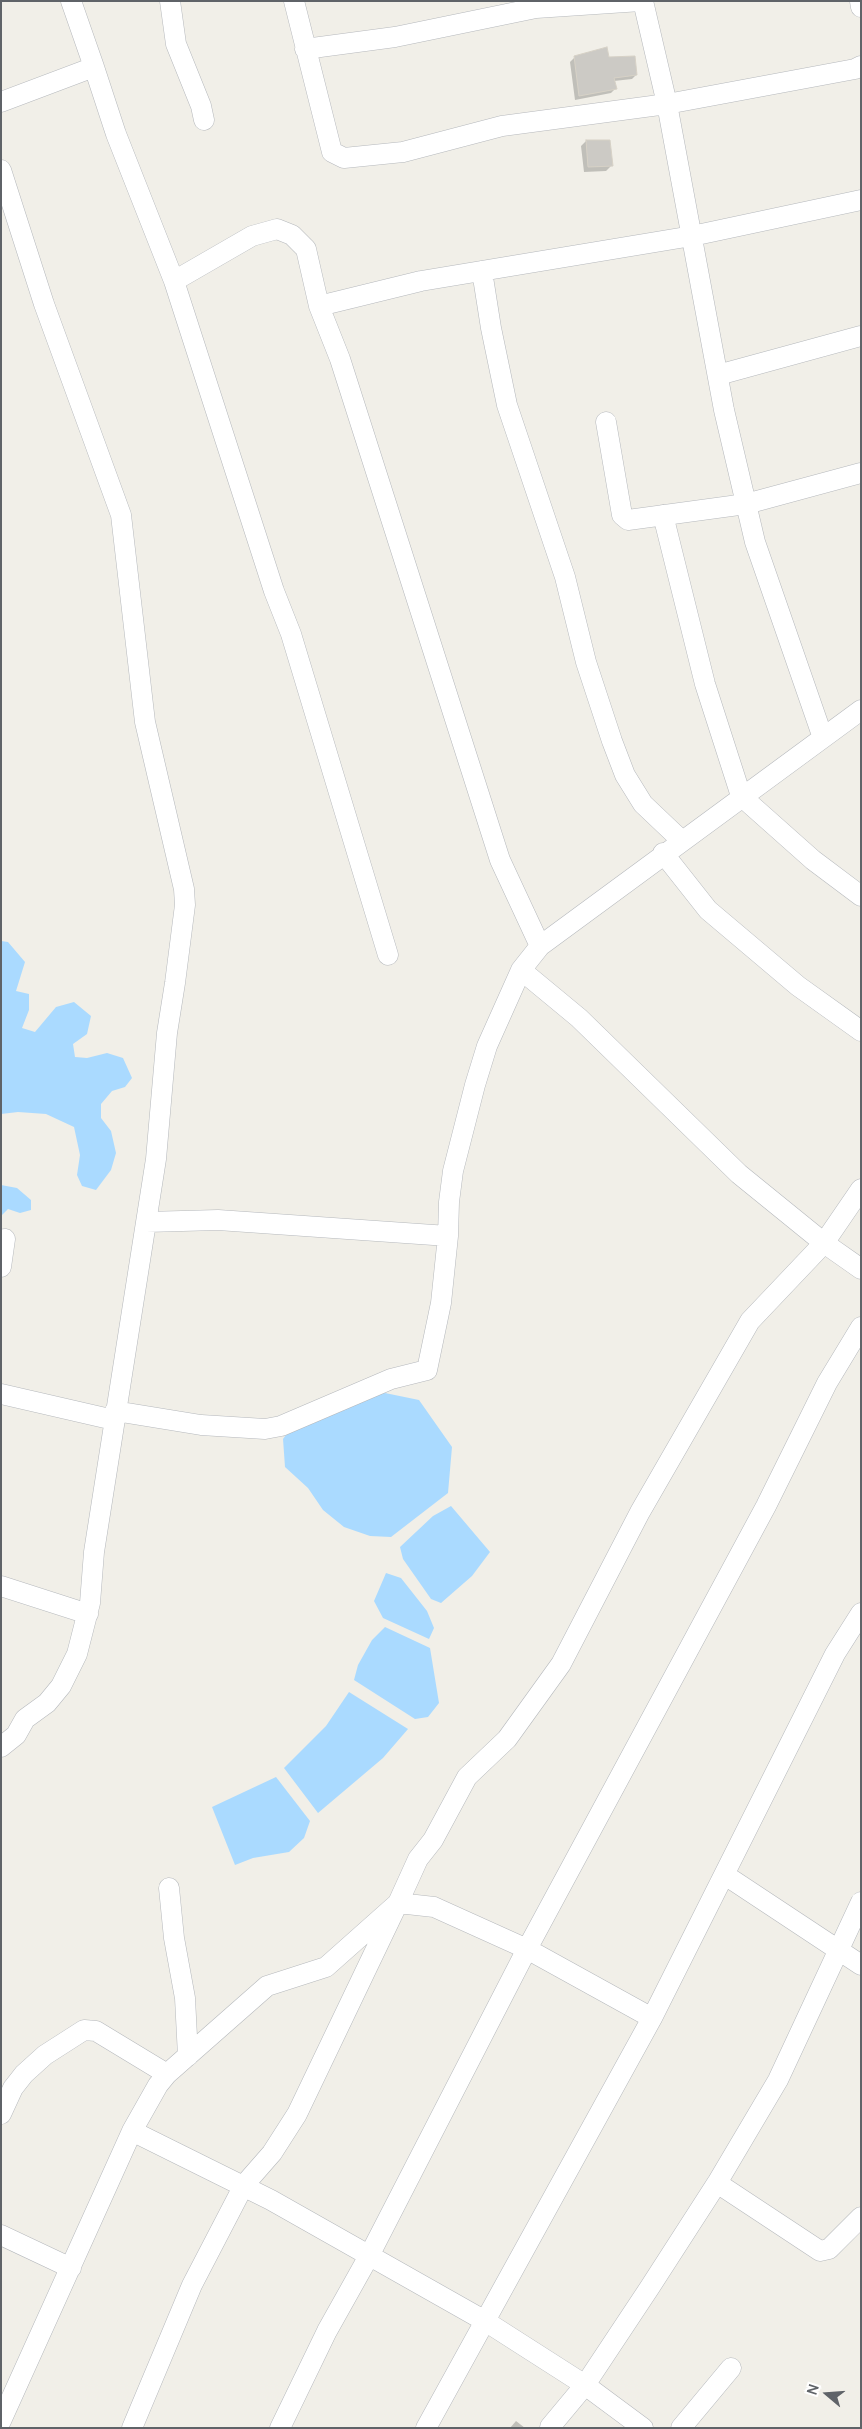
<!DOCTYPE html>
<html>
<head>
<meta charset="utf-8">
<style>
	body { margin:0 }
	#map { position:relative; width:862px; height:2429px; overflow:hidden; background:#f1efe8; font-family:Manrope,sans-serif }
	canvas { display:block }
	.frame { position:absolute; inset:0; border:2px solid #5f6368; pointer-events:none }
	.north { position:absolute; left:802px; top:2369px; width:50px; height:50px; -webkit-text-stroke:4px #fff; paint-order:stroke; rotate:288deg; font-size:14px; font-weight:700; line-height:20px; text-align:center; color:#5f6368 }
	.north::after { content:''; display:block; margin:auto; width:18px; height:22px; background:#5f6368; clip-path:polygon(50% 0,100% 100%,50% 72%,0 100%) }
</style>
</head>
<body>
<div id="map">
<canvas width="862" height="2429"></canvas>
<div class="frame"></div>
<div class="north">N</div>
</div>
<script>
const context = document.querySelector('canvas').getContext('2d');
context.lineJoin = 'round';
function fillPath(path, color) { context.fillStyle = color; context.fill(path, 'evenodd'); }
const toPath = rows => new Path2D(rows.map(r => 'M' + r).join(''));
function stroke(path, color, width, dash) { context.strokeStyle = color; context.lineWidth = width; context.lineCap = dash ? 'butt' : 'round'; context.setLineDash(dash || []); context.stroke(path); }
fillPath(toPath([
	[1,941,8,942,25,962,16,991,29,994,29,1010,22,1028,35,1032,56,1007,74,1002,91,1016,87,1034,73,1044,75,1057,87,1058,107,1053,123,1058,132,1078,125,1087,112,1091,101,1104,101,1118,111,1131,116,1153,111,1170,96,1190,82,1186,77,1175,80,1155,74,1127,46,1114,18,1112,1,1114],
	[1,1185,17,1188,31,1200,31,1210,20,1213,8,1209,1,1216],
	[385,1393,419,1400,452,1447,448,1493,391,1537,370,1536,344,1527,323,1510,308,1488,285,1467,283,1439,298,1418,346,1396],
	[451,1506,490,1552,472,1576,441,1603,431,1599,403,1559,400,1547,433,1516],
	[386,1573,401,1578,427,1611,434,1628,429,1639,383,1618,374,1601],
	[385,1627,430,1648,439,1703,428,1717,415,1719,354,1680,358,1665,372,1640],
	[349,1692,408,1729,383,1758,318,1813,284,1768,326,1726],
	[276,1777,310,1821,304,1838,289,1852,253,1858,235,1865,212,1807]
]), '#aadaff');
fillPath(toPath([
	[574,58,608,58,636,75,632,79,614,81,615,89,611,93,575,100,570,62],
	[586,141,611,166,606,171,584,172,581,146],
	[516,2421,525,2428,510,2428]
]), '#0003');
const building = toPath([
	[607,47,609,57,635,56,637,75,614,78,617,89,579,96,574,56,607,47],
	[586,140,610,140,613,166,588,167,586,140]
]);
fillPath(building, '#cccac5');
stroke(building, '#d6d1c6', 1);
const street = toPath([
	[71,1,94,67],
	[170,1,176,44,201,106,204,120],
	[294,1,332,152,344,158,403,152,502,126,667,104,855,69,861,66],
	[643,1,667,104,724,410,755,542,823,738],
	[860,1,861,7],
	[305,49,395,37,536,8,641,1],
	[1,102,94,67,116,134,174,281,274,591,291,634,388,955],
	[1,170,44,304,121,515,145,722,184,889,185,905,175,983,167,1033,156,1159,94,1552,90,1603,77,1654,61,1686,47,1703,25,1719,16,1735,1,1747],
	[482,271,491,328,507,405,565,577,586,662,612,741,625,775,643,804,682,841],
	[174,281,252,236,277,229,292,235,306,249,319,306,340,359,500,860,540,946],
	[319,306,421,281,692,236,861,200],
	[718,375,861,336],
	[606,422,622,515,628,520,746,504,861,473],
	[663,515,705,684,741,796,813,860,861,896],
	[663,853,708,910,798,986,861,1031],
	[521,970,579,1018,739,1174,824,1243,861,1269],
	[146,1222,218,1220,448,1236],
	[1,1267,5,1239],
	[1,1394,114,1420],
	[115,1411,201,1425,265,1429,281,1426,391,1379,427,1370,441,1303,448,1236,449,1202,453,1171,475,1085,487,1046,521,970,540,946,861,710],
	[1,1586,88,1614],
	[725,1875,861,1965],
	[169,1888,174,1938,185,1998,188,2056],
	[1,2114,13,2088,24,2074,45,2055,84,2030,96,2031,167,2074],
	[132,2131,271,2200,485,2321,585,2385,643,2428],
	[717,2183,820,2251,829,2249,861,2217],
	[1,2235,71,2268],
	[1,2421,132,2131,158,2085,167,2074,267,1986,326,1967,398,1903,418,1859,433,1840,467,1777,507,1739,561,1664,640,1512,750,1321,824,1243,861,1189],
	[550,2427,585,2385,650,2287,717,2183,778,2080,861,1902],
	[132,2428,192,2285,244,2185,272,2153,297,2114,398,1903,434,1907,527,1949,652,2018],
	[280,2428,327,2331,369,2256,527,1949,766,1506,827,1383,861,1327],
	[426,2428,652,2018,835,1654,861,1613],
	[681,2428,731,2368]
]);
stroke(street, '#b5b8bc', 21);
stroke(street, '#fff', 20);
</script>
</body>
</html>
